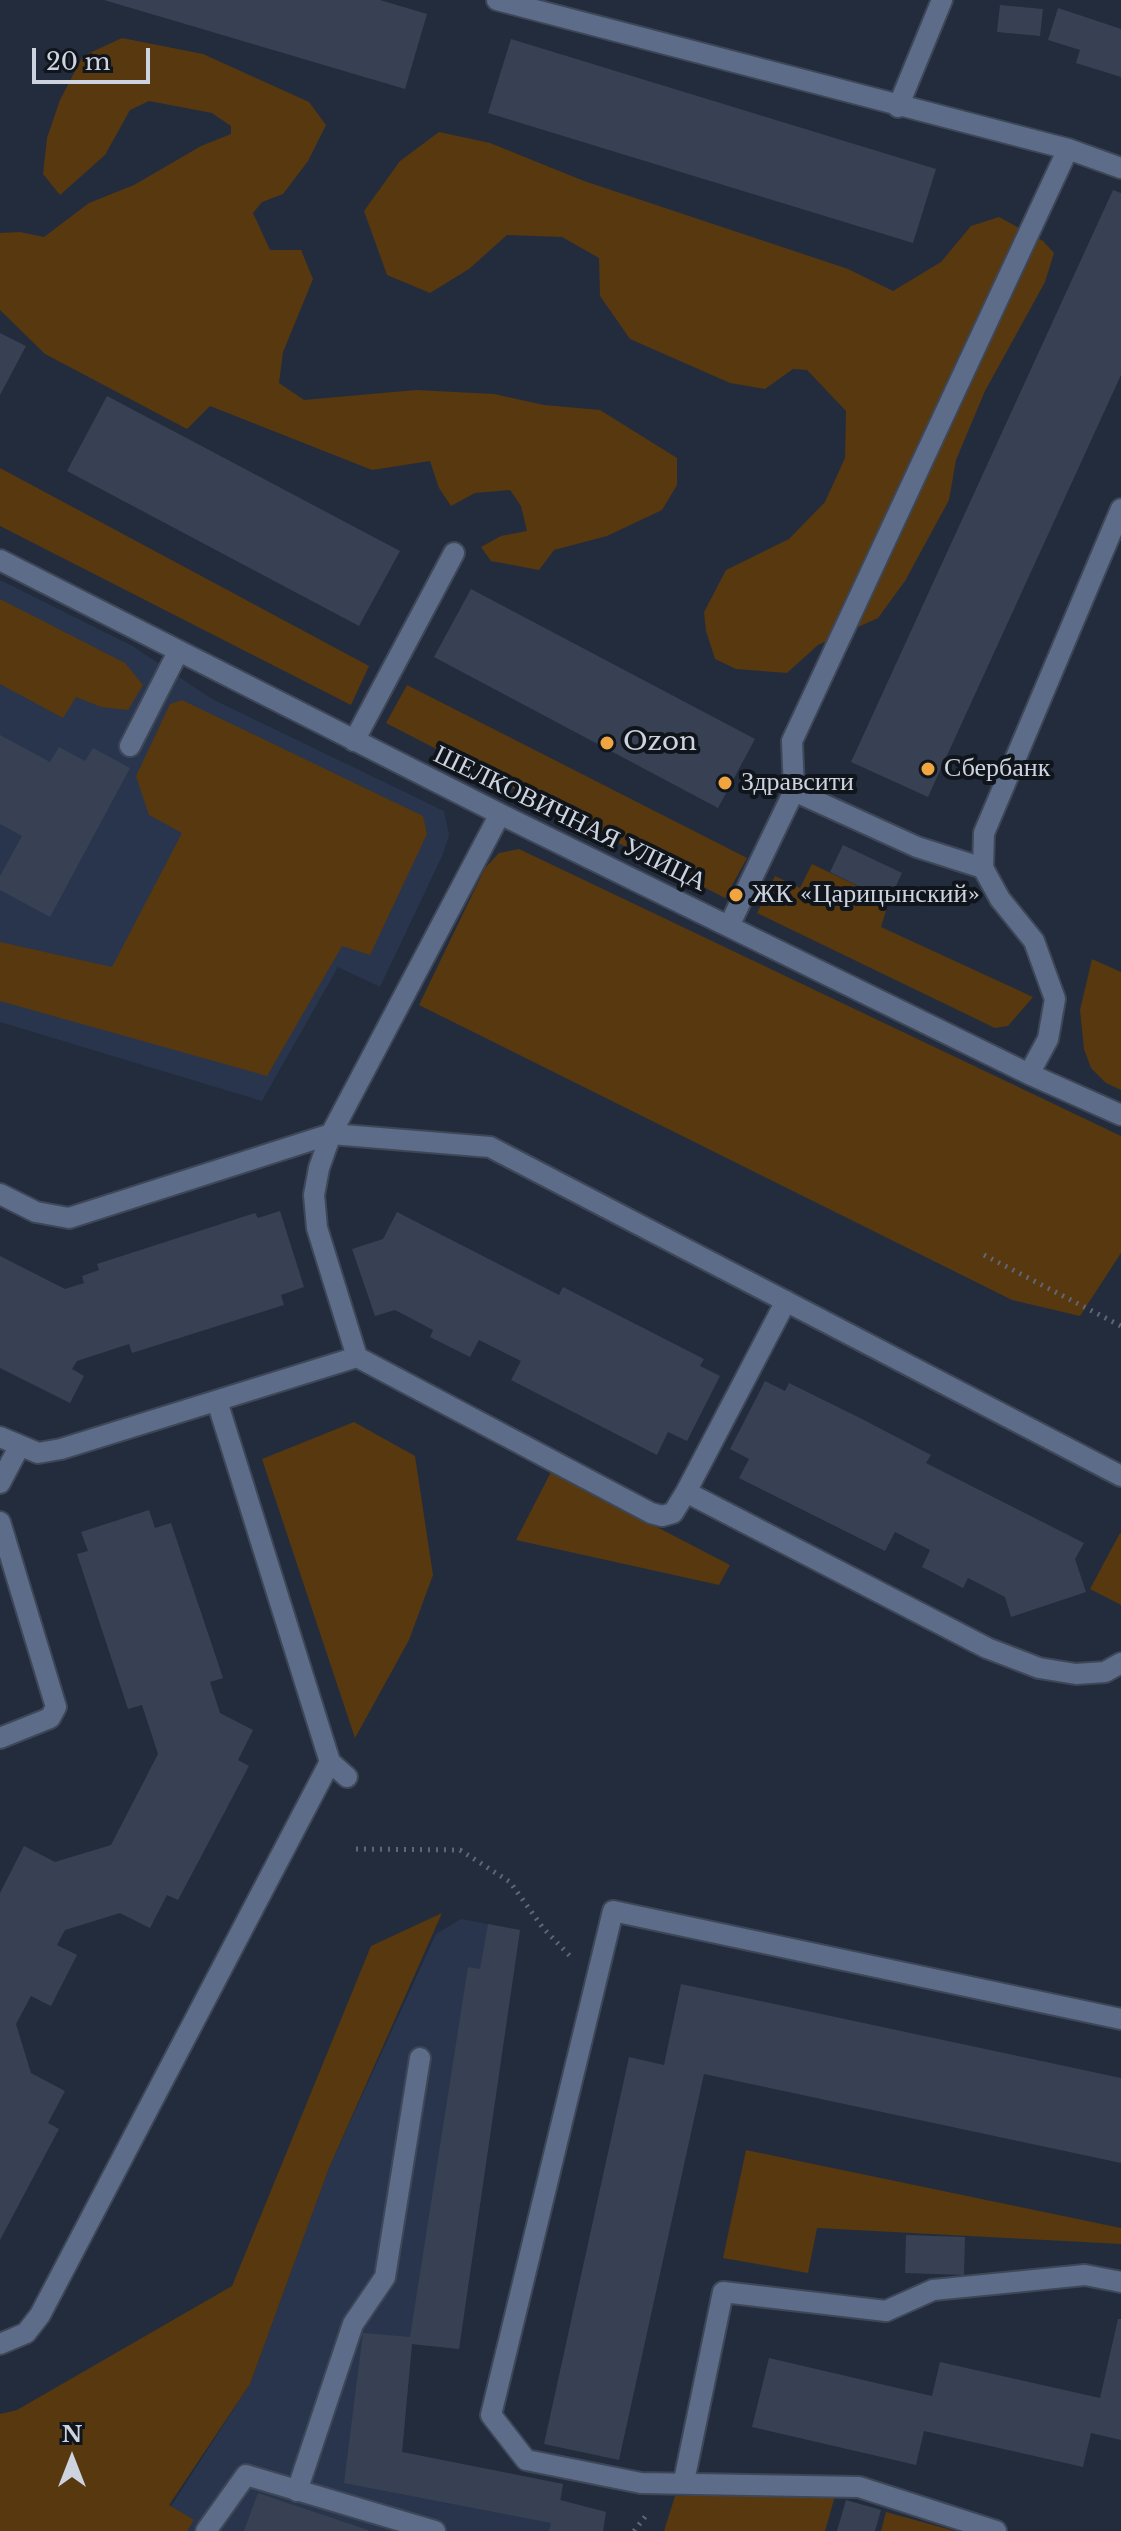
<!DOCTYPE html>
<html>
<head>
<meta charset="utf-8">
<style>
	body { margin:0 }
	#map { position:relative; width:1121px; height:2531px; overflow:hidden; background:#232c3d; font-family:"Libre Baskerville",serif }
	canvas { display:block }
	.north { position:absolute; left:32px; top:2419px; width:80px; height:80px; -webkit-text-stroke:6px #10151c; paint-order:stroke; rotate:0deg; font-size:22px; font-weight:700; line-height:32px; text-align:center; color:#cdd3df }
	.north::after { content:''; display:block; margin:auto; width:28px; height:36px; background:#cdd3df; clip-path:polygon(50% 0,100% 100%,50% 72%,0 100%) }
	.scale { position:absolute; left:32px; top:48px; width:118px; height:36px; box-sizing:border-box; border:4px solid #cdd3df; border-top:0; padding-left:10px; font-size:24px; line-height:28px; white-space:nowrap; color:#cdd3df; -webkit-text-stroke:6px #10151c; paint-order:stroke }
</style>
</head>
<body>
<div id="map">
<canvas width="1121" height="2531"></canvas>
<div class="north">N</div>
<div class="scale">20 m</div>
</div>
<script>
const context = document.querySelector('canvas').getContext('2d');
context.lineJoin = 'round';
function fillPath(path, color) { context.fillStyle = color; context.fill(path, 'evenodd'); }
const toPath = rows => new Path2D(rows.map(r => 'M' + r).join(''));
function stroke(path, color, width, dash) { context.strokeStyle = color; context.lineWidth = width; context.lineCap = dash ? 'butt' : 'round'; context.setLineDash(dash || []); context.stroke(path); }
function write(font, color, halo, rows, align = 'center') {
  context.font = font + ' "Libre Baskerville",serif'; context.lineWidth = 8; context.setLineDash([]); context.textBaseline = 'middle'; context.strokeStyle = halo; context.fillStyle = color; for (const [text, x, y, turn = 0] of rows) {
    context.save(); context.translate(x, y); context.rotate((+turn || 0) * Math.PI / 180); context.textAlign = isNaN(turn) ? turn : align; if (halo) context.strokeText(text, 0, 0); context.fillText(text, 0, 0); context.restore();
  }
}
fillPath(toPath([
	[0,580,134,647,212,699,444,811,449,835,443,854,380,987,338,967,262,1101,0,1022],
	[461,1919,520,1930,459,2349,412,2344,402,2452,563,2484,561,2500,606,2512,603,2531,155,2531,250,2384,329,2168,436,1934]
]), '#28354c');
fillPath(toPath([
	[122,38,203,54,309,102,326,125,308,161,283,194,262,202,253,213,270,250,301,250,313,279,283,352,279,383,304,400,416,390,494,394,544,405,600,410,677,458,677,485,662,510,607,536,554,550,539,570,491,561,481,547,501,536,527,531,521,506,510,490,475,493,451,506,439,488,430,461,372,470,210,406,187,429,45,354,0,310,0,233,20,232,44,237,89,203,134,185,201,146,231,134,231,126,212,113,149,101,130,110,105,155,60,195,43,174,47,138,60,100,83,56],
	[439,132,490,143,584,181,848,269,893,291,941,262,971,226,999,217,1043,241,1054,253,1045,282,985,391,956,460,949,500,905,581,878,618,818,645,787,673,736,669,715,659,706,631,704,612,726,570,789,539,825,502,845,458,846,411,807,370,793,369,765,389,730,383,630,339,600,296,599,258,562,237,507,235,469,269,430,293,387,275,364,211,400,161],
	[0,468,369,666,351,705,0,526],
	[0,599,125,663,143,685,128,710,101,707,76,697,63,718,0,684],
	[407,685,747,858,725,898,386,723],
	[182,700,423,816,427,834,370,955,342,946,267,1076,0,1001,0,942,112,967,182,833,149,815,136,776,170,704],
	[519,849,1121,1136,1121,1253,1080,1316,1012,1300,419,1005,485,868,499,853],
	[812,864,889,901,881,927,1033,997,1008,1026,995,1028,757,913,775,876,800,888],
	[1092,959,1121,972,1121,1090,1106,1083,1091,1068,1084,1049,1080,1010],
	[354,1422,415,1456,433,1575,409,1640,355,1738,262,1459],
	[551,1472,730,1565,719,1585,516,1540],
	[1120,1533,1121,1534,1121,1605,1090,1589],
	[442,1913,329,2168,250,2384,169,2505,194,2520,187,2531,0,2531,0,2414,17,2410,232,2286,371,1946],
	[746,2150,1121,2228,1121,2244,817,2228,808,2273,723,2258],
	[675,2496,835,2496,825,2531,664,2531],
	[886,2512,955,2531,881,2531]
]), '#57380f');
fillPath(toPath([
	[104,0,380,0,427,14,405,89],
	[1000,5,1043,9,1040,36,997,32],
	[1058,8,1121,29,1121,77,1076,63,1080,50,1048,40],
	[511,39,936,169,913,243,488,113],
	[1113,190,1121,193,1121,375,928,797,851,762],
	[0,333,26,346,0,395],
	[107,396,400,551,359,626,67,471],
	[471,589,755,739,718,808,434,657],
	[0,735,50,762,59,747,85,761,93,748,130,768,50,917,0,890,0,876,22,836,0,824],
	[843,845,902,873,889,901,830,872],
	[280,1211,304,1287,281,1295,284,1305,132,1353,129,1344,77,1361,72,1369,84,1376,70,1403,0,1368,0,1256,65,1289,84,1283,82,1276,99,1270,97,1264,255,1213,258,1218],
	[397,1212,559,1295,563,1287,704,1359,700,1366,720,1376,687,1441,668,1432,657,1455,511,1380,521,1361,479,1340,470,1357,430,1337,433,1330,395,1310,375,1316,352,1249,383,1239],
	[765,1381,785,1391,789,1383,860,1418,931,1455,926,1463,1084,1543,1075,1559,1086,1592,1011,1617,1005,1597,968,1578,963,1588,922,1567,930,1550,895,1532,885,1551,739,1478,749,1459,730,1449],
	[149,1510,155,1528,171,1523,223,1678,210,1682,220,1713,253,1730,238,1760,249,1766,178,1900,167,1895,150,1928,120,1913,65,1930,57,1945,77,1955,51,2006,31,1996,16,2024,31,2073,65,2091,48,2123,59,2129,0,2240,0,1893,24,1846,55,1862,111,1845,158,1754,142,1705,128,1709,77,1554,88,1551,81,1532],
	[488,1924,520,1930,459,2349,412,2344,402,2452,563,2484,560,2500,606,2512,603,2531,549,2531,551,2523,344,2483,363,2333,410,2337,468,1967,480,1969],
	[681,1984,1121,2078,1121,2163,704,2074,619,2460,544,2444,629,2057,664,2065],
	[906,2235,965,2237,964,2275,905,2273],
	[1118,2319,1121,2319,1121,2440,1091,2433,1083,2467,924,2431,916,2465,752,2427,769,2358,932,2396,940,2362,1100,2398],
	[258,2493,368,2530,368,2531,244,2531],
	[846,2500,881,2510,875,2531,837,2531]
]), '#374153');
const minor = toPath([
	[497,0,1068,149,1121,168],
	[898,107,942,0],
	[0,560,500,814,1029,1074,1121,1115],
	[354,741,454,553],
	[130,746,178,652],
	[794,791,917,847,983,868],
	[729,926,794,791,792,741,1068,149],
	[1029,1074,1048,1039,1055,999,1034,941,1000,899,983,868,984,833,1121,509],
	[0,1194,36,1212,69,1218,331,1134,490,1147,1121,1476],
	[357,1357,651,1513,662,1516,673,1513,686,1492,987,1648,1039,1668,1076,1674,1105,1672,1121,1663],
	[0,1437,38,1453,61,1449,357,1357,317,1228,314,1195,319,1168,331,1134,500,814],
	[0,1483,19,1447],
	[686,1492,786,1301],
	[0,1522,56,1707,50,1718,0,1738],
	[330,1762,347,1777],
	[0,2344,26,2333,40,2315,330,1762,217,1401],
	[684,2481,723,2292,886,2311,933,2290,1085,2275,1121,2282],
	[297,2491,353,2324,385,2277,420,2058],
	[206,2531,246,2475,435,2531],
	[996,2531,859,2487,641,2483,526,2460,491,2415,613,1911,1121,2019]
]);
stroke(minor, '#3e4757', 24);
stroke(toPath([
	[984,1255,1121,1326],
	[356,1849,460,1850,510,1882,543,1928,570,1956],
	[634,2531,648,2513]
]), '#5f6776', 5, [2, 6]);
stroke(minor, '#5c6c89', 20);
for (const [x, y, r, color] of [
	[607,743,8,"#f1a540"],
	[928,769,8,"#f1a540"],
	[725,783,8,"#f1a540"],
	[736,895,8,"#f1a540"]
]) { const dot = new Path2D(); dot.arc(x, y, r, 0, 2 * Math.PI); context.fillStyle = color; context.fill(dot); stroke(dot, '#10151c', 3); }
write('26px', '#cdd3df', '#10151c', [
	["Ozon",623,743],
	["Сбербанк",944,769],
	["Здравсити",741,783],
	["ЖК «Царицынский»",752,895]
], 'left');
write('26px', '#cdd3df', '#10151c', [
	["ШЕЛКОВИЧНАЯ УЛИЦА",570,819,26]
]);
</script>
</body>
</html>
